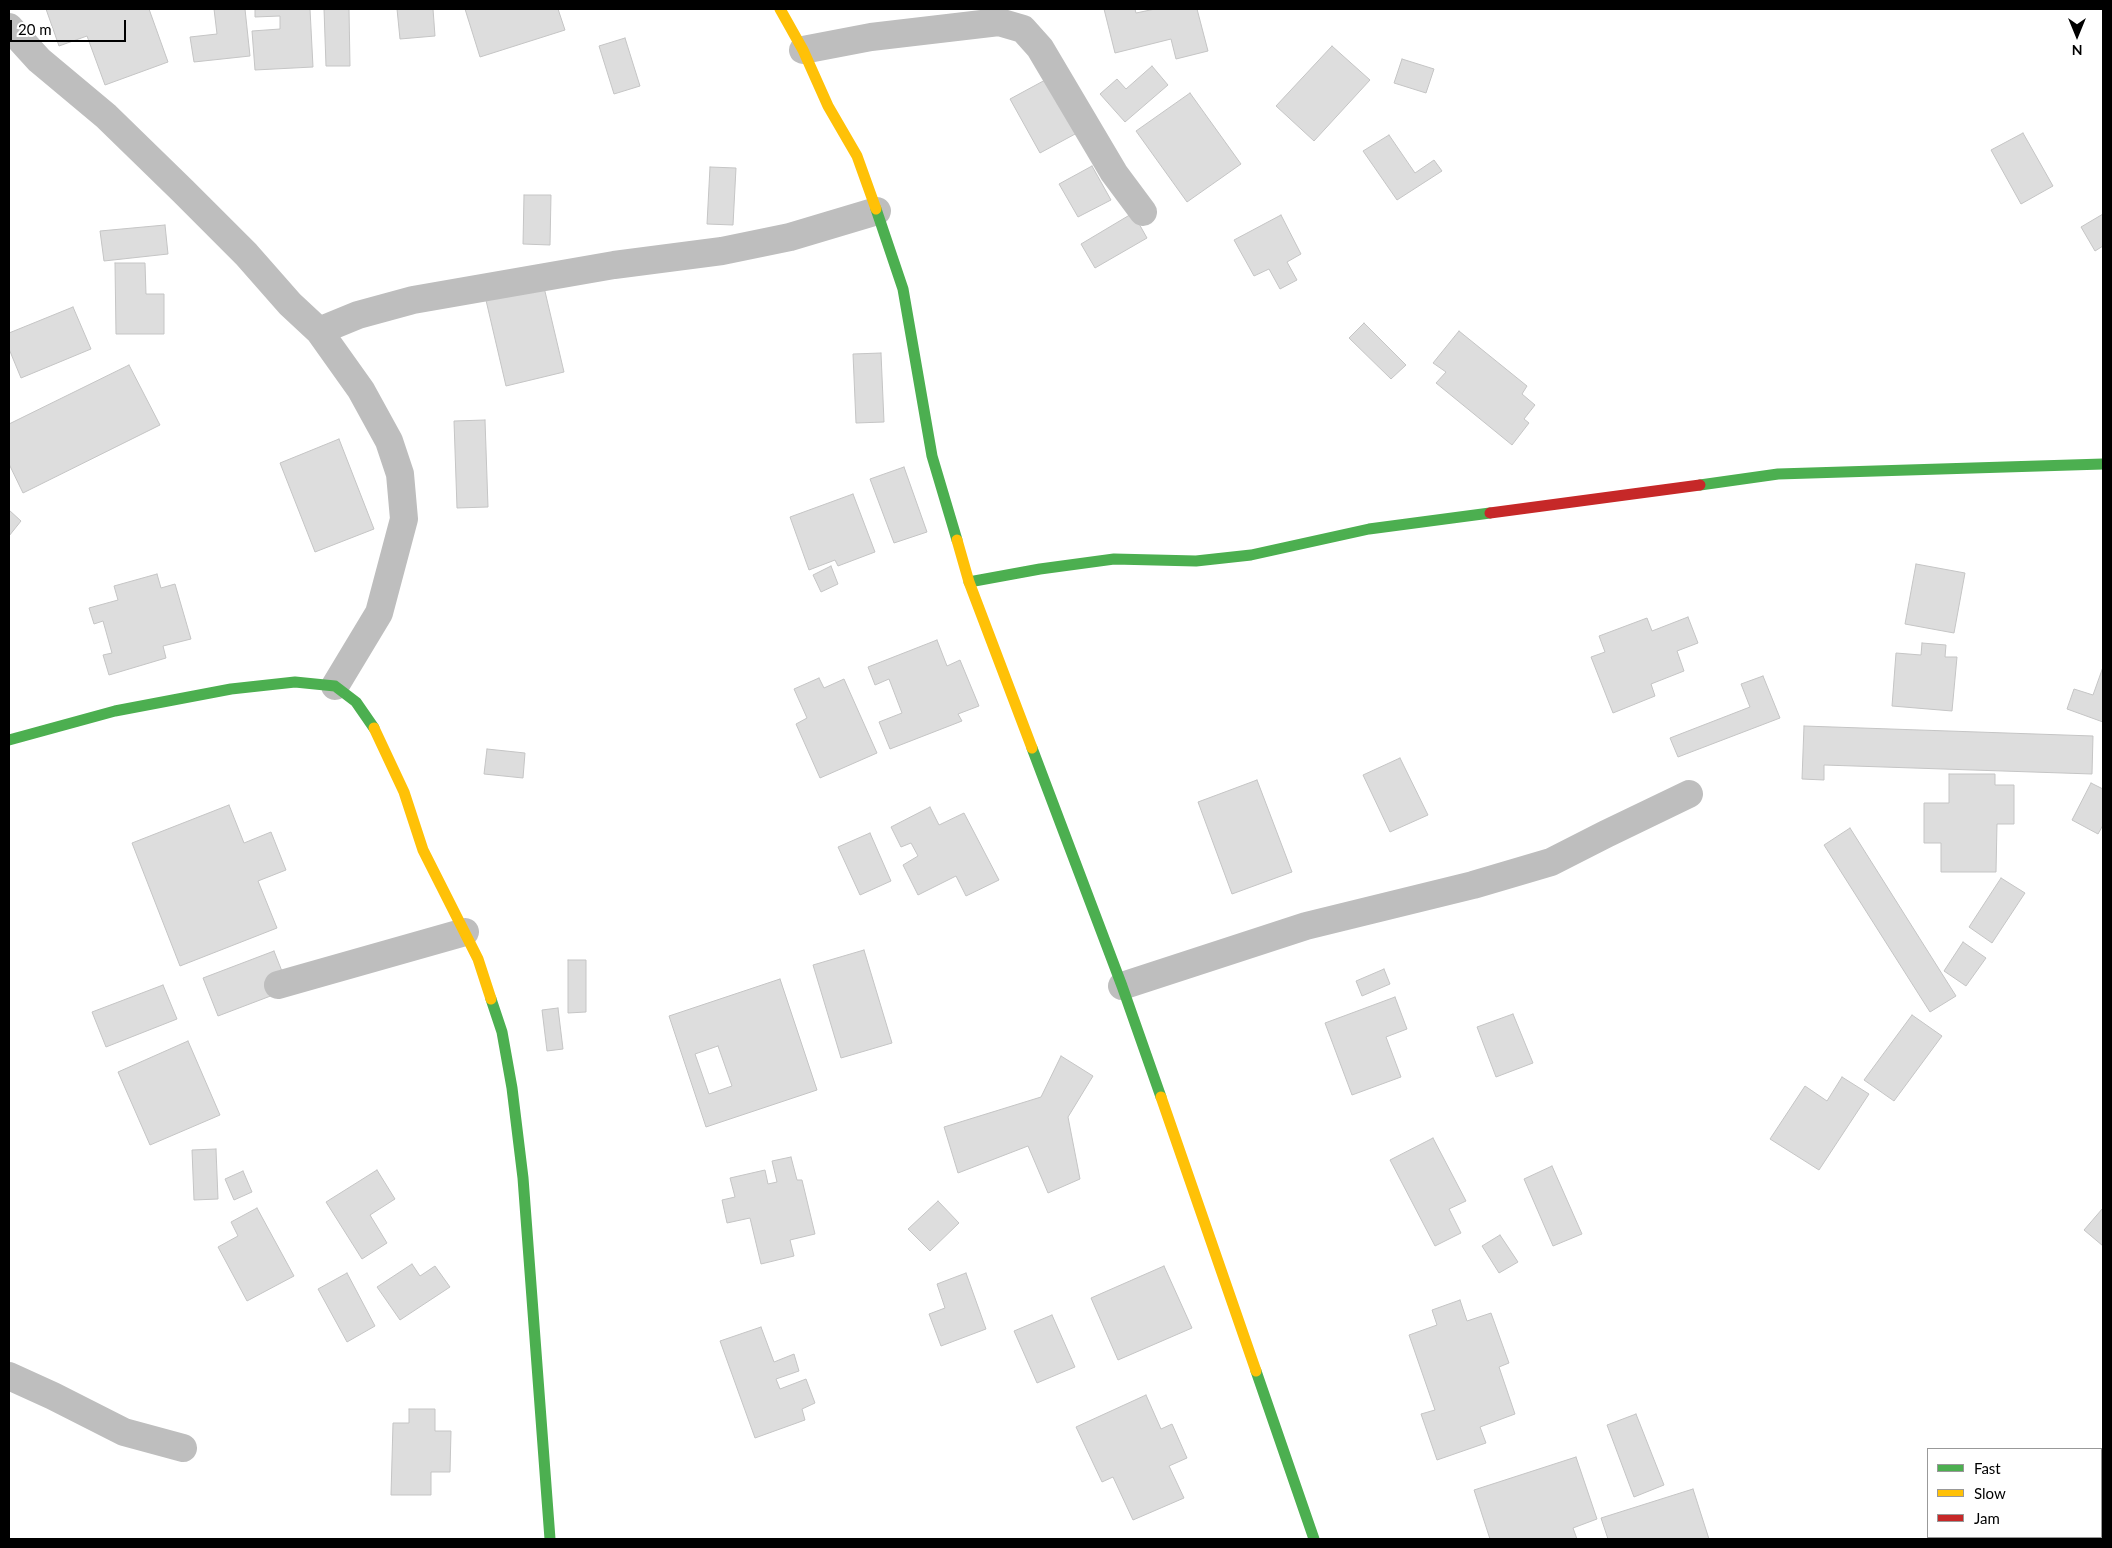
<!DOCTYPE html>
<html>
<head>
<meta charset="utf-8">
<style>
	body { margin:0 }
	#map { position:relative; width:2112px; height:1548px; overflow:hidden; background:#fff; font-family:Lato,sans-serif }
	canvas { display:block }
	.frame { position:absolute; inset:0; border:10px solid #000; pointer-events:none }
	.legend { position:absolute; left:1927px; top:1448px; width:175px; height:90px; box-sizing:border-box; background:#fff; border:1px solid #999; margin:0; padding:6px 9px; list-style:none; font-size:15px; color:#000 }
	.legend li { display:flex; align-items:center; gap:10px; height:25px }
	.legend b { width:25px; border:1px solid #999 }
	.north { position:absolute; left:2052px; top:10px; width:50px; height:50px; -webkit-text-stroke:4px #fff; paint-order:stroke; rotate:180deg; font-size:14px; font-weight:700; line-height:20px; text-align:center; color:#000 }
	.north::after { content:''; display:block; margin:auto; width:18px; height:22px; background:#000; clip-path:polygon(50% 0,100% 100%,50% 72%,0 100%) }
	.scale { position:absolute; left:10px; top:20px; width:116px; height:22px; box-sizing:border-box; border:2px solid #000; border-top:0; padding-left:6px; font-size:15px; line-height:18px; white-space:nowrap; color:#000; -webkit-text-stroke:4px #fff; paint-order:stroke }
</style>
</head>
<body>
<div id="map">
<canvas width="2112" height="1548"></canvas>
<div class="frame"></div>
<ul class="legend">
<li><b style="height:6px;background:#4caf50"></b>Fast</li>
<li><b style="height:6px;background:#ffc107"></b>Slow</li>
<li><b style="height:6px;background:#c62828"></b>Jam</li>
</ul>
<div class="north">N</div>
<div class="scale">20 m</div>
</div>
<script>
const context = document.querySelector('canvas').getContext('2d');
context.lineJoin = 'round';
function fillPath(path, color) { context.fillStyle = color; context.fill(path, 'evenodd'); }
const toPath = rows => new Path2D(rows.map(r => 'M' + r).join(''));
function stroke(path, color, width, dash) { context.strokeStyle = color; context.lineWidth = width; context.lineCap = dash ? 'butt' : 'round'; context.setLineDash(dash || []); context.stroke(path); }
const building = toPath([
	[46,9,149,9,168,62,105,85,87,36,59,46,46,9],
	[214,9,245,9,250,56,194,62,190,37,217,34,214,9],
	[255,9,310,9,313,67,255,70,252,31,280,29,280,16,255,17,255,9],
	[324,9,349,9,350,66,326,66,324,9],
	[397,9,433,9,435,36,400,39,397,9],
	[465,9,558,9,565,30,480,57,465,9],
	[1104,9,1135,9,1136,13,1155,9,1197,9,1208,51,1176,59,1171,39,1115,53,1104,9],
	[625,38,640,86,614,94,599,46,625,38],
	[1332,46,1370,80,1314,141,1276,106,1332,46],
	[1402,59,1434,69,1426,93,1394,83,1402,59],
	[1152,66,1168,85,1125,122,1100,94,1117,79,1126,89,1152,66],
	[1047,79,1077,133,1040,153,1010,99,1047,79],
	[1190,93,1241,164,1187,202,1136,131,1190,93],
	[2023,133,2053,186,2021,204,1991,150,2023,133],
	[1389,135,1415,173,1434,160,1442,171,1397,200,1363,151,1389,135],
	[1092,166,1111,200,1078,217,1059,184,1092,166],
	[710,167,736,168,733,225,707,224,710,167],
	[524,195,551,195,550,245,523,244,524,195],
	[1133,213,1147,238,1095,268,1081,244,1133,213],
	[2103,214,2103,246,2095,251,2081,227,2103,214],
	[1281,215,1301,254,1287,262,1297,280,1280,289,1269,269,1254,276,1234,240,1281,215],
	[165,225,168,254,104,261,100,231,165,225],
	[115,263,145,263,146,294,164,294,164,334,116,334,115,263],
	[543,283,564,372,506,386,485,296,543,283],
	[73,307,91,349,21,378,9,349,9,333,73,307],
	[1364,323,1406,365,1391,379,1349,338,1364,323],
	[1459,331,1527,386,1522,394,1535,405,1524,419,1529,423,1512,445,1436,383,1446,372,1433,363,1459,331],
	[881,353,884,422,856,423,853,354,881,353],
	[129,365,160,425,23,493,9,464,9,424,129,365],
	[485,420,488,507,457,508,454,421,485,420],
	[339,439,374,529,315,552,280,463,339,439],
	[904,467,927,532,894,543,870,479,904,467],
	[853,494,875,552,838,566,835,560,809,570,790,517,853,494],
	[9,510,21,521,9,536,9,510],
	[1916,564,1965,573,1954,633,1905,624,1916,564],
	[831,566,838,584,821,592,813,575,831,566],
	[157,574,161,588,175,584,191,639,163,646,166,658,109,675,103,655,112,653,103,621,94,624,89,608,118,600,114,586,157,574],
	[1688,617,1698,643,1677,651,1684,671,1651,684,1655,696,1613,713,1591,657,1605,652,1599,636,1647,618,1652,631,1688,617],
	[937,640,947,666,960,660,979,706,958,714,962,721,890,749,879,722,902,713,889,679,875,685,868,667,937,640],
	[1922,643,1946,645,1945,657,1957,657,1952,711,1892,706,1896,653,1921,655,1922,643],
	[2103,667,2103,722,2067,709,2074,689,2093,695,2103,667],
	[1763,676,1780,718,1678,757,1670,738,1750,707,1741,684,1763,676],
	[819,678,824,688,844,679,877,753,820,778,796,724,807,718,794,689,819,678],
	[1804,726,2093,736,2092,774,1824,765,1824,780,1802,779,1804,726],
	[487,749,525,753,523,778,484,774,487,749],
	[1400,758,1428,815,1390,832,1363,775,1400,758],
	[1949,774,1995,774,1995,785,2014,785,2014,824,1997,824,1996,872,1941,872,1941,843,1924,843,1924,803,1949,803,1949,774],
	[1257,780,1292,872,1232,894,1198,802,1257,780],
	[2091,783,2103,789,2103,825,2098,834,2072,820,2091,783],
	[229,805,244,843,271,832,286,870,258,881,277,928,180,966,132,843,229,805],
	[930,807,939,825,964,813,999,880,966,896,956,876,918,895,903,865,918,856,911,843,901,847,891,827,930,807],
	[1850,828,1956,996,1930,1012,1824,845,1850,828],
	[870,833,891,881,860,895,838,847,870,833],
	[2001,878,2025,893,1992,943,1969,927,2001,878],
	[1963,942,1986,958,1966,986,1944,971,1963,942],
	[864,950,892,1043,841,1058,813,965,864,950],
	[274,951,289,989,218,1016,203,978,274,951],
	[568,960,586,960,586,1012,568,1013,568,960],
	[1384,969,1390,984,1362,996,1356,981,1384,969],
	[780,979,817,1090,706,1127,669,1016,780,979],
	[718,1046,732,1086,709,1094,695,1054,718,1046],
	[163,985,177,1019,106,1047,92,1012,163,985],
	[1395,997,1407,1029,1386,1037,1401,1077,1352,1095,1325,1023,1395,997],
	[558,1008,563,1049,547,1051,542,1010,558,1008],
	[1513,1014,1533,1063,1496,1077,1477,1027,1513,1014],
	[1912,1015,1942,1036,1894,1101,1864,1080,1912,1015],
	[188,1041,220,1115,150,1145,118,1072,188,1041],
	[1061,1056,1093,1076,1068,1117,1080,1179,1048,1193,1028,1146,958,1173,944,1127,1041,1097,1061,1056],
	[1842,1077,1869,1094,1819,1170,1770,1139,1805,1086,1827,1101,1842,1077],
	[1433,1138,1466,1201,1449,1209,1461,1233,1435,1246,1390,1160,1433,1138],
	[216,1149,218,1199,194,1200,192,1150,216,1149],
	[791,1157,797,1180,802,1180,815,1234,790,1240,794,1256,761,1264,750,1218,727,1223,722,1200,735,1197,730,1178,765,1170,768,1184,777,1182,772,1161,791,1157],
	[1552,1166,1582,1234,1553,1246,1524,1179,1552,1166],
	[377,1170,395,1199,370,1215,387,1243,362,1259,326,1202,377,1170],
	[243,1171,252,1192,234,1200,225,1179,243,1171],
	[938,1201,959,1223,930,1251,908,1229,938,1201],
	[257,1208,294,1276,247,1301,218,1247,238,1236,231,1222,257,1208],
	[2103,1208,2103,1246,2084,1230,2103,1208],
	[1500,1235,1518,1262,1499,1273,1482,1246,1500,1235],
	[412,1264,420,1276,435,1266,450,1287,400,1320,377,1287,412,1264],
	[1164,1266,1192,1328,1118,1360,1091,1298,1164,1266],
	[347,1273,375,1326,347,1342,318,1289,347,1273],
	[966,1273,986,1329,941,1346,929,1314,945,1308,937,1284,966,1273],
	[1460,1300,1467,1321,1491,1313,1509,1363,1499,1367,1515,1414,1480,1427,1486,1443,1437,1460,1421,1414,1435,1410,1409,1335,1437,1325,1432,1310,1460,1300],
	[1052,1315,1075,1367,1037,1383,1014,1331,1052,1315],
	[761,1327,774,1362,794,1354,799,1371,776,1379,780,1389,806,1379,815,1403,802,1409,805,1420,755,1438,720,1341,761,1327],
	[1146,1395,1161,1429,1172,1424,1187,1458,1169,1466,1184,1498,1133,1520,1113,1477,1102,1482,1076,1427,1146,1395],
	[409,1409,435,1409,435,1431,451,1431,450,1472,431,1472,431,1495,391,1495,393,1423,409,1423,409,1409],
	[1636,1414,1664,1485,1634,1497,1607,1425,1636,1414],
	[1576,1457,1597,1519,1573,1528,1577,1539,1490,1539,1474,1490,1576,1457],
	[1693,1489,1709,1539,1608,1539,1601,1518,1693,1489]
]);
fillPath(building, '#ddd');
stroke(building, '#c5c5c5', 1);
stroke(toPath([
	[9,27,39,60,106,116,183,191,246,254,290,304,319,331,361,390,389,441,400,474,404,519,379,613,335,686],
	[803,50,871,37,999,22,1023,29,1040,48,1114,173,1143,212],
	[319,331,358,315,413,300,614,265,722,251,790,237,877,211],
	[278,985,465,932],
	[1122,986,1306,926,1473,885,1551,862,1606,834,1689,794],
	[9,1376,53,1396,124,1432,183,1448]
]), '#bebebe', 28);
stroke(toPath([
	[876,209,903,289,932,456,957,540],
	[1700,485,1778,474,2103,464],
	[969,582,1040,569,1114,559,1196,561,1251,555,1369,529,1490,513],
	[9,740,115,711,231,689,295,682,335,686,356,702,374,728],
	[1032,748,1122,986,1161,1097],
	[491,999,502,1032,512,1088,523,1178,550,1539],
	[1256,1371,1314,1539]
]), '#4caf50', 11);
stroke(toPath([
	[780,9,803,50,828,106,857,156,876,209],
	[957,540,969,582,1032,748],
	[374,728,404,792,423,850,478,959,491,999],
	[1161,1097,1256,1371]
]), '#ffc107', 11);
stroke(toPath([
	[1490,513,1700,485]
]), '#c62828', 11);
</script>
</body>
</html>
